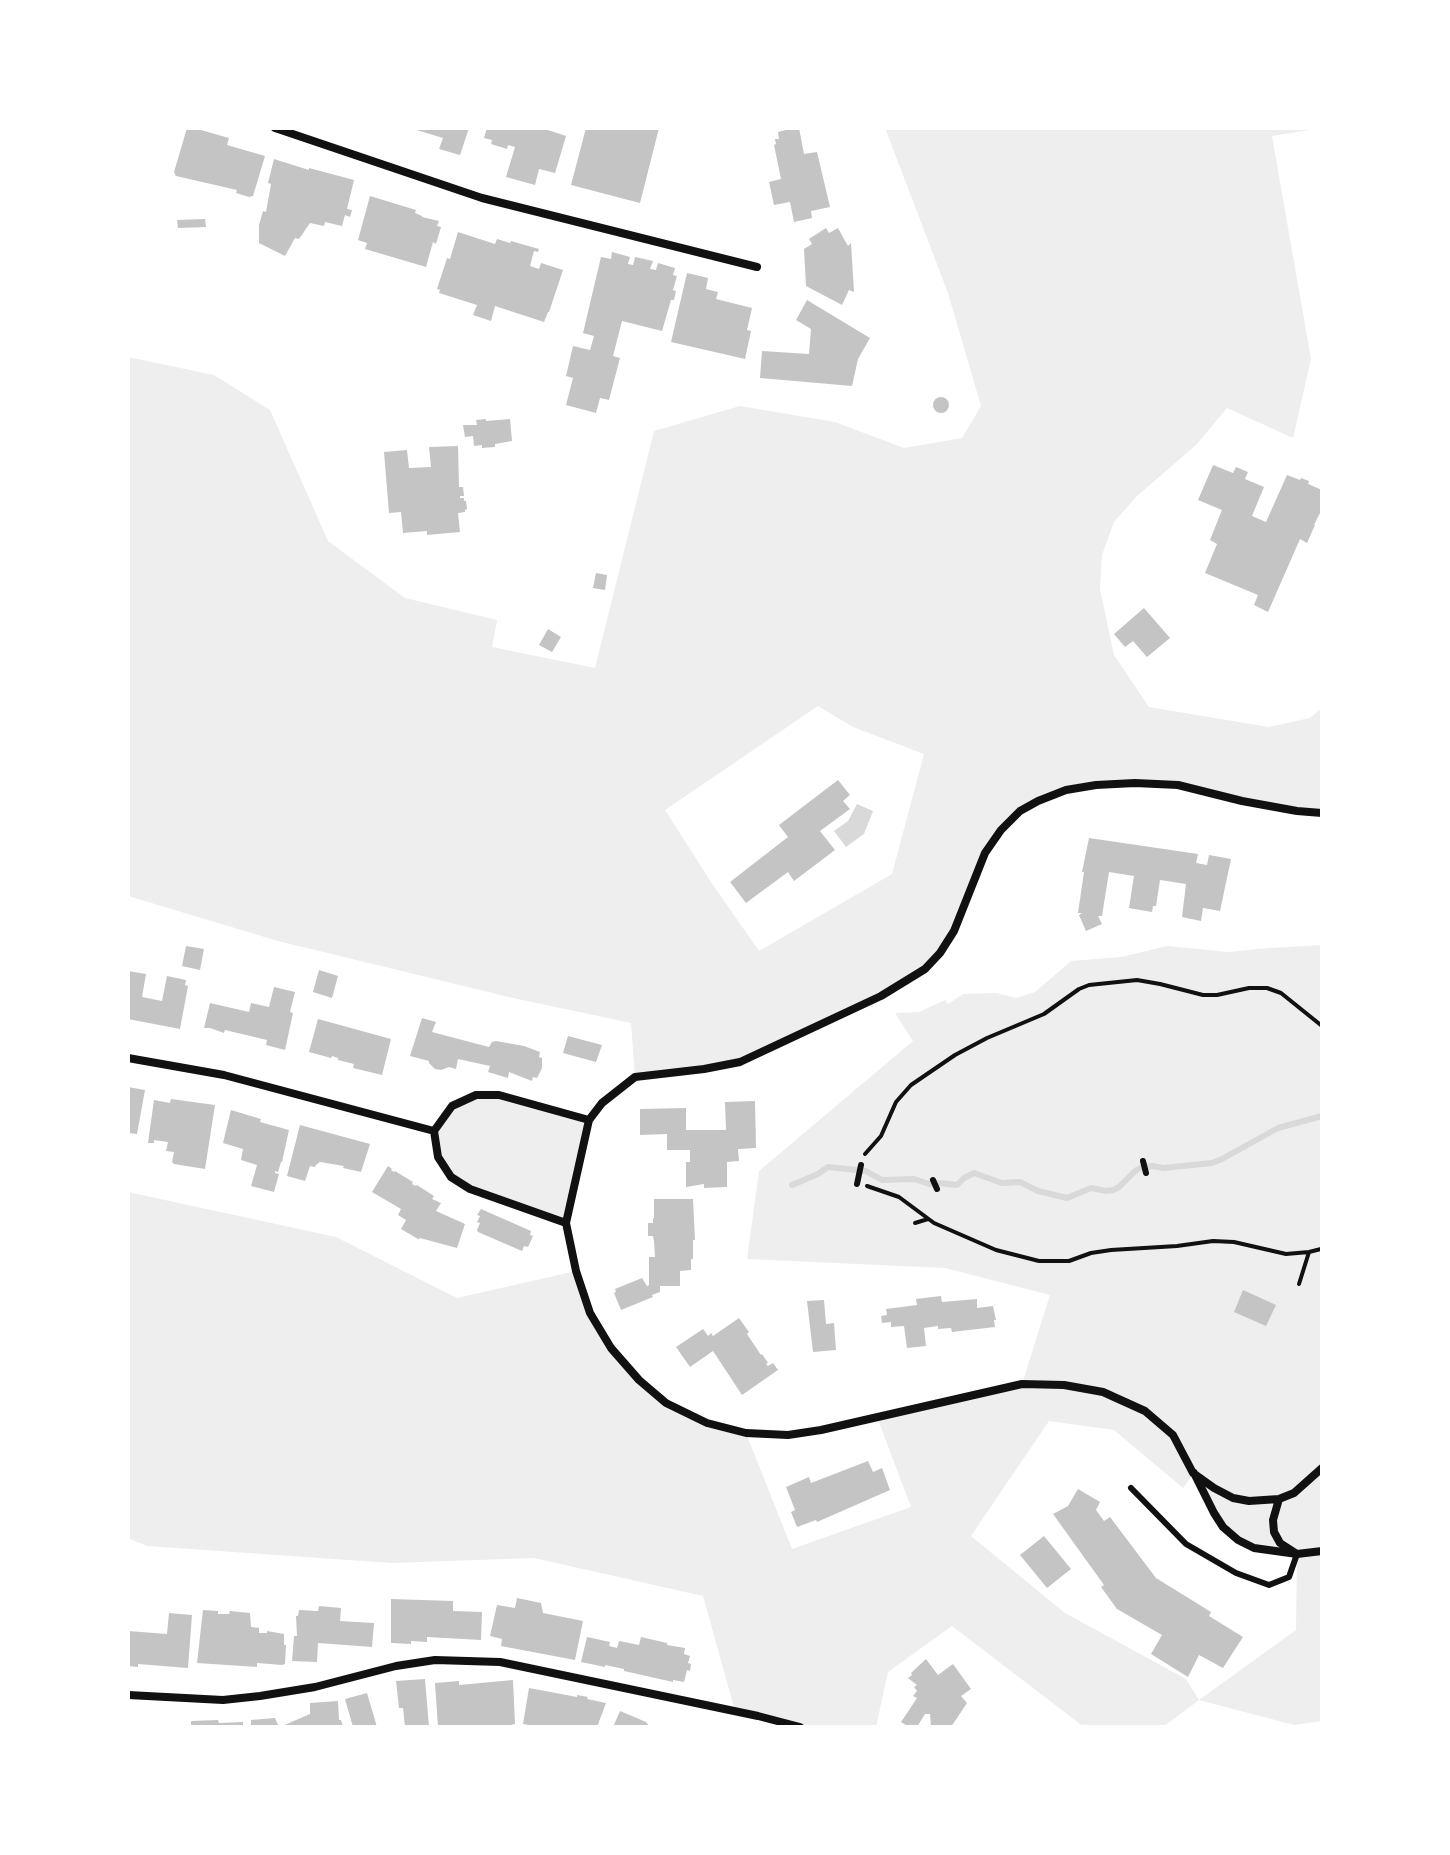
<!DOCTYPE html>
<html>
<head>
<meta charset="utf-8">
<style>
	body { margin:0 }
	#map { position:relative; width:1450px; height:1855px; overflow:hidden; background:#fff; font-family:Overpass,sans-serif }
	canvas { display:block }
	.frame { position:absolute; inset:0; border:130px solid #fff; pointer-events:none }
</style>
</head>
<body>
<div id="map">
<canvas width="1450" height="1855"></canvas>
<div class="frame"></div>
</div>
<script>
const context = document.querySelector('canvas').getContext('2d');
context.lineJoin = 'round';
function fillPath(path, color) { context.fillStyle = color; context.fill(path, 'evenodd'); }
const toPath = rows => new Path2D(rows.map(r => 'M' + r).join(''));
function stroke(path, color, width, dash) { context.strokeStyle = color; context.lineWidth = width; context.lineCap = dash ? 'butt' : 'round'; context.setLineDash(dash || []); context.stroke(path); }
fillPath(toPath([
	[885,128,1322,128,1272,136,1311,359,1293,438,1227,408,1197,444,1136,497,1114,522,1102,555,1100,589,1114,655,1149,707,1269,727,1310,718,1322,708,1322,813,1178,785,1096,785,1038,801,1001,830,940,953,908,980,740,1062,635,1077,631,1023,513,998,278,941,128,896,128,357,214,375,270,410,328,541,405,598,497,620,492,647,595,668,654,431,740,406,835,422,904,448,962,438,981,406,948,293],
	[818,706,853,727,924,754,892,874,759,951,713,885,665,810],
	[1322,945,1322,1721,1294,1725,1199,1700,1163,1727,1084,1727,952,1626,888,1672,876,1727,800,1727,735,1711,703,1596,534,1558,392,1563,147,1546,128,1538,128,1192,336,1237,457,1298,576,1271,590,1313,611,1348,666,1403,707,1423,746,1433,792,1549,911,1507,877,1417,1022,1384,1050,1295,945,1268,747,1259,759,1171,913,1041,895,1013,919,1012,945,1000,948,1004,963,994,997,993,1016,998,1035,992,1071,961,1121,957,1167,946,1229,952,1269,948],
	[1049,1421,1114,1430,1183,1488,1193,1474,1223,1527,1254,1548,1297,1554,1296,1630,1199,1700,1186,1679,1065,1613,971,1536],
	[476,1095,499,1095,589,1120,566,1223,470,1189,451,1177,438,1157,434,1131,452,1106]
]), '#eee');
fillPath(toPath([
	[857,804,873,811,864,834,846,847,834,831,848,821]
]), '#d9d9d9');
stroke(toPath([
	[792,1185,818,1174,828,1167,866,1171,882,1180,914,1179,929,1184,939,1183,957,1185,964,1178,974,1173,1002,1183,1020,1182,1038,1191,1067,1198,1091,1188,1106,1191,1113,1190,1119,1187,1134,1172,1140,1168,1152,1166,1164,1168,1212,1163,1222,1159,1278,1128,1322,1116]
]), '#d9d9d9', 6);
fillPath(toPath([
	[187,128,194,128,229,138,227,145,265,156,253,196,249,197,236,193,237,190,176,176,174,172],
	[410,128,469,128,460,155,439,149,443,138],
	[487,128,545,128,545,129,566,136,555,173,539,169,535,185,506,177,515,147,508,145,507,149,491,144,492,140,484,138],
	[586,128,659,128,640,203,571,185],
	[794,128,799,128,804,154,817,152,830,207,811,211,812,218,794,222,790,202,774,205,769,182,781,179,774,145,776,144,775,139,779,139,778,132],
	[274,159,309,170,309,168,354,180,347,209,352,210,350,217,345,215,342,226,325,222,324,226,310,223,299,239,295,238,285,256,259,243,259,225,263,211,266,212,271,184,268,183],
	[370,196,416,210,415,213,422,216,422,217,439,221,437,226,441,227,436,244,433,242,426,267,365,249,367,243,358,240],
	[205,219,206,227,178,228,177,220],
	[826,228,829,233,838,228,848,246,851,243,854,292,849,290,842,305,806,286,804,249,812,244,809,239],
	[458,232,495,244,497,239,510,243,511,241,539,249,538,252,534,251,530,266,539,269,541,263,563,270,549,312,548,312,544,322,495,306,491,321,473,315,477,305,439,293,440,290,437,289,447,258,450,259],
	[612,252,630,257,628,264,633,265,635,257,653,261,650,269,656,270,658,263,675,268,673,275,677,276,673,290,676,291,674,300,671,300,662,331,622,321,613,356,620,358,609,400,600,398,596,413,566,405,573,378,566,376,573,346,590,350,594,336,583,333,601,257,611,259],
	[687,273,708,278,706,289,718,292,716,299,752,308,747,330,751,331,745,359,671,342],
	[807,300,870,338,858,359,852,386,760,378,762,351,809,354,811,329,796,320],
	'933 405a8 8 0 1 1 16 0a8 8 0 1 1-16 0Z',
	[486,419,486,421,510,419,512,441,495,444,495,447,482,448,482,445,474,446,473,436,465,437,463,425,477,425,476,420],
	[458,446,459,487,463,487,464,496,460,496,460,498,464,498,464,501,466,501,467,509,465,510,465,512,458,513,460,532,427,535,427,531,403,533,401,512,389,513,384,452,407,450,409,468,431,467,429,447],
	[1213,465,1233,473,1236,467,1248,472,1245,479,1264,487,1252,516,1266,522,1287,475,1300,480,1301,478,1309,481,1308,484,1322,490,1322,509,1314,525,1315,525,1307,543,1300,539,1268,612,1254,605,1258,595,1205,573,1217,544,1210,540,1222,510,1198,500],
	[596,573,607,575,605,590,593,588],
	[1144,608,1170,638,1147,657,1133,641,1125,647,1114,634],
	[548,629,561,637,552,652,539,645],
	[838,780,850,795,843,801,850,809,820,831,835,850,794,881,788,872,746,903,730,882,788,837,779,825],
	[1089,838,1198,854,1196,863,1207,865,1209,855,1231,859,1220,911,1203,908,1201,921,1182,917,1186,884,1160,880,1156,906,1153,906,1152,912,1129,908,1134,876,1109,872,1102,916,1098,916,1102,924,1086,931,1079,915,1082,913,1078,913,1084,872,1082,872],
	[186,946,204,949,200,970,182,966],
	[319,970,338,976,332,998,313,992],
	[128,971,146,974,142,997,162,1001,167,976,186,980,185,985,188,986,180,1029,128,1019],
	[274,987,295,992,290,1012,293,1013,285,1050,266,1045,267,1040,225,1030,224,1033,210,1028,204,1028,210,1003,249,1012,251,1003,269,1007],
	[422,1018,436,1022,432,1032,489,1047,492,1042,496,1041,524,1046,540,1052,539,1057,542,1058,542,1068,537,1078,533,1077,532,1081,509,1072,508,1078,488,1072,490,1066,458,1059,456,1069,449,1067,441,1070,435,1069,429,1063,429,1061,410,1056],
	[318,1019,391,1039,382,1075,353,1068,354,1064,338,1060,338,1058,332,1056,331,1058,309,1052],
	[568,1036,602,1045,596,1062,563,1053],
	[128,1087,145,1090,137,1134,128,1133],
	[171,1099,215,1105,205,1169,174,1164,172,1162,174,1152,166,1151,168,1142,154,1140,154,1143,148,1143,154,1100,170,1103],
	[755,1101,756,1148,738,1149,739,1161,727,1162,727,1187,704,1188,704,1184,686,1187,686,1162,690,1162,690,1150,667,1150,667,1134,640,1135,640,1109,686,1108,686,1130,726,1130,725,1102],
	[231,1110,261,1119,260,1122,289,1130,282,1162,281,1162,278,1172,275,1171,275,1173,279,1174,274,1192,251,1186,257,1165,241,1160,243,1149,223,1143],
	[300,1125,370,1144,361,1172,343,1168,344,1166,320,1162,316,1165,315,1167,310,1166,305,1181,287,1176],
	[388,1166,392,1169,391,1170,394,1172,395,1171,413,1182,412,1184,416,1186,417,1185,434,1196,432,1199,441,1203,436,1211,465,1224,457,1248,420,1238,418,1239,401,1229,406,1220,398,1215,401,1209,372,1192],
	[654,1199,693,1199,695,1240,693,1240,693,1259,691,1259,691,1270,680,1271,680,1286,660,1286,660,1292,652,1295,653,1297,621,1310,614,1293,616,1292,615,1289,642,1278,647,1286,649,1285,649,1257,655,1257,654,1241,653,1236,648,1236,648,1223,653,1223,653,1218,654,1218],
	[481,1209,531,1231,530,1235,533,1236,528,1247,524,1246,522,1251,478,1232,477,1230,480,1223,477,1222,480,1216,477,1215],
	[1243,1290,1276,1305,1266,1326,1234,1312],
	[941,1296,942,1302,977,1299,977,1308,993,1306,996,1320,994,1320,995,1327,952,1332,951,1328,938,1329,938,1326,924,1328,926,1346,907,1348,904,1326,891,1327,891,1322,882,1323,881,1316,887,1315,886,1309,917,1305,916,1299],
	[824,1300,826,1324,834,1323,836,1350,813,1352,807,1301],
	[739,1318,749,1332,747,1334,761,1355,762,1354,768,1363,766,1364,768,1366,773,1363,778,1370,742,1395,713,1351,690,1367,676,1347,703,1329,708,1336,711,1333,713,1336],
	[868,1461,873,1472,882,1468,890,1490,817,1522,816,1520,797,1527,791,1512,795,1510,786,1487,809,1477,811,1483],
	[1078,1489,1100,1502,1096,1510,1104,1521,1110,1517,1156,1578,1211,1612,1209,1616,1243,1637,1223,1668,1199,1655,1188,1677,1151,1654,1162,1635,1117,1609,1101,1587,1104,1585,1053,1514,1068,1506],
	[1044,1536,1071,1569,1047,1588,1020,1555],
	[517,1598,541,1603,543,1613,583,1621,575,1660,501,1646,502,1639,490,1636,497,1605,515,1608],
	[391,1599,453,1601,453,1611,482,1612,481,1640,427,1637,427,1642,411,1641,411,1644,391,1643],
	[319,1606,341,1608,340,1621,374,1623,372,1647,318,1643,317,1662,292,1661,294,1636,297,1636,296,1616,298,1616,299,1610,318,1611],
	[203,1610,218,1611,218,1614,229,1614,230,1611,250,1613,251,1627,259,1628,259,1633,267,1633,267,1631,284,1634,284,1645,286,1645,285,1664,282,1665,257,1663,257,1667,197,1663],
	[169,1613,192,1615,188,1668,138,1664,138,1667,128,1666,128,1631,167,1634],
	[587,1637,610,1642,609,1646,617,1648,619,1641,639,1645,641,1637,667,1643,667,1645,685,1648,684,1654,690,1656,688,1663,691,1664,690,1671,687,1670,684,1682,673,1680,673,1682,624,1671,624,1669,605,1665,605,1667,581,1662],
	[926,1659,938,1675,953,1664,971,1689,961,1696,967,1703,951,1727,931,1727,930,1714,925,1714,917,1727,909,1727,901,1722,917,1698,913,1696,917,1691,914,1687,917,1685,908,1678,912,1675,911,1673],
	[425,1679,429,1727,405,1727,403,1708,399,1708,396,1681],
	[513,1680,515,1724,503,1727,438,1727,435,1683,459,1681,459,1685],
	[529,1688,577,1697,577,1695,588,1697,587,1699,606,1703,597,1727,540,1727,523,1724],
	[367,1693,377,1727,353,1727,345,1699],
	[338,1701,339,1720,341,1720,343,1727,280,1727,310,1714,310,1703],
	[620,1711,646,1722,650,1727,613,1727],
	[275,1718,279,1727,251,1727,251,1720],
	[218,1720,219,1723,243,1722,243,1727,191,1727,191,1721]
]), '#c4c4c4');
stroke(toPath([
	[865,1154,881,1136,896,1102,911,1085,955,1055,987,1038,1044,1014,1079,989,1089,985,1137,980,1160,984,1203,995,1217,995,1249,988,1267,988,1281,993,1322,1026],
	[867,1186,899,1197,934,1223,996,1250,1039,1261,1069,1261,1091,1253,1111,1250,1177,1246,1213,1241,1234,1242,1286,1254,1309,1252,1321,1249],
	[915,1223,928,1219],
	[1299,1284,1309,1252]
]), '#111', 4);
stroke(toPath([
	[1143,1161,1146,1173],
	[933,1180,937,1189],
	[857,1184,861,1165],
	[1131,1488,1186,1544,1236,1573,1269,1585,1289,1577,1297,1554]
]), '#111', 6);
stroke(toPath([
	[275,128,482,198,757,267],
	[1322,813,1297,811,1242,801,1178,785,1135,783,1096,785,1066,790,1038,801,1020,811,1001,830,985,853,954,931,940,953,925,969,881,996,740,1062,704,1069,635,1077,602,1103,589,1120,566,1223,576,1271,590,1313,611,1348,639,1380,666,1403,707,1423,746,1433,788,1435,821,1430,1022,1384,1064,1385,1103,1392,1145,1411,1173,1435,1193,1473,1214,1488,1233,1498,1249,1501,1279,1499,1294,1493,1322,1468],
	[128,1058,224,1075,434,1131],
	[566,1223,470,1189,451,1177,438,1157,434,1131,452,1106,476,1095,499,1095,589,1120],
	[1194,1473,1214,1513,1223,1527,1238,1540,1254,1548,1297,1554],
	[1279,1499,1273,1520,1274,1532,1280,1543,1297,1554,1322,1551],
	[128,1695,223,1700,260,1696,315,1687,396,1666,435,1660,500,1662,758,1716,800,1727]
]), '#111', 8);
</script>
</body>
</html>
